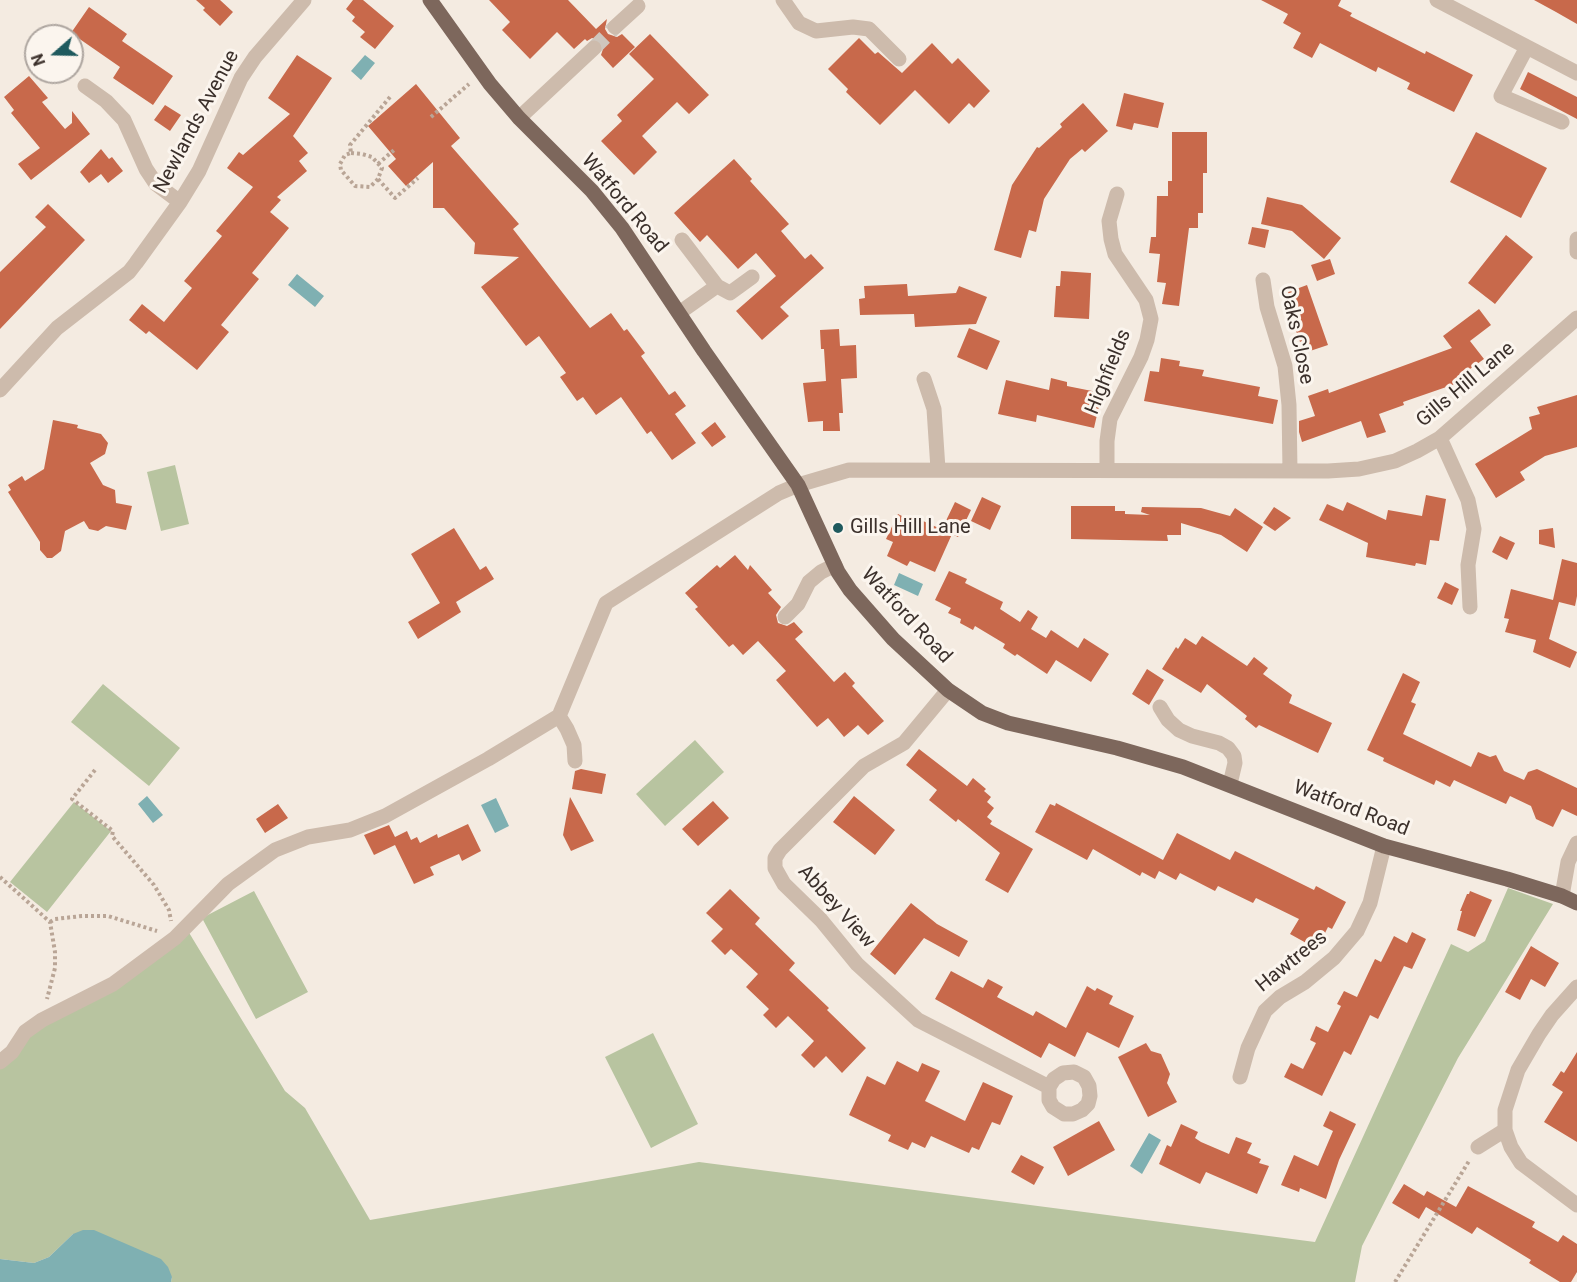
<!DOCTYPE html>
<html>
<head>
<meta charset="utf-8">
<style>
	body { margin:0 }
	#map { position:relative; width:1577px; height:1282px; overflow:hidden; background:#f4ebe1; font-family:Roboto,sans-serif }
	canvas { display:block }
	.north { position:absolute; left:24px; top:24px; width:60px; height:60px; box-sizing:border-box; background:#fbf5ee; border:2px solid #aea6a0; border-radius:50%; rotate:250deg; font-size:16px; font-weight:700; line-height:24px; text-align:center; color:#3b302b }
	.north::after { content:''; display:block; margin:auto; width:21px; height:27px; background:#1f5a5e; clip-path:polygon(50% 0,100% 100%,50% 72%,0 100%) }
</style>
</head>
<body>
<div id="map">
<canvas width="1577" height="1282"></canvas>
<div class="north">N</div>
</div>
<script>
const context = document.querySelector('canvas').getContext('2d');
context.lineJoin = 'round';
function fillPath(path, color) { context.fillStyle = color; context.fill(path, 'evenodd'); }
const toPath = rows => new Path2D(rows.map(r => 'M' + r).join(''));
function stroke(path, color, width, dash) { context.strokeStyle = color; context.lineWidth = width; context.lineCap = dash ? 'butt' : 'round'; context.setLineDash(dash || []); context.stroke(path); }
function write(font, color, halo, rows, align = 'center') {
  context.font = font + ' Roboto,sans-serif'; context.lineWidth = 6; context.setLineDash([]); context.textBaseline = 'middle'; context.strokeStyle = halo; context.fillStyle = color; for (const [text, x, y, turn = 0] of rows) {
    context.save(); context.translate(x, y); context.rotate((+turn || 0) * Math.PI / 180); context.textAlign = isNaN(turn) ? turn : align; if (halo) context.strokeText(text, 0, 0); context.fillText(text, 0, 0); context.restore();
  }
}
fillPath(toPath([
	[175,465,189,524,161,531,147,472],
	[103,684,180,748,149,786,71,722],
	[695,740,724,772,665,826,636,794],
	[74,802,111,831,47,912,10,882],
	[1508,888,1553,904,1458,1058,1362,1246,1355,1282,171,1282,172,1277,73,1234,49,1257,34,1263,0,1259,0,1066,24,1037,188,931,285,1091,305,1108,370,1220,699,1162,1315,1242,1451,944,1468,952,1485,941],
	[254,891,308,992,256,1019,202,918],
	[653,1033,698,1124,651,1148,605,1057]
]), '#b8c4a0');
fillPath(toPath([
	[365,55,375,63,361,80,351,71],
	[297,274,324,296,315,307,288,285],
	[899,573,923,584,918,596,894,585],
	[147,796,163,815,153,823,138,804],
	[496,798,509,826,495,833,481,805],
	[1149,1133,1161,1140,1142,1174,1130,1166],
	[83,1230,94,1230,161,1259,168,1267,172,1277,171,1282,0,1282,0,1259,34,1263,49,1257,73,1234]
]), '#7fb0b2');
fillPath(toPath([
	[196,0,220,0,233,12,220,26,203,10,205,8],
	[353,0,363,0,394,26,375,49,360,37,365,32,352,21,355,17,346,9],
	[489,0,568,0,596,29,607,19,605,29,608,34,617,37,622,34,635,47,613,68,601,55,604,46,601,41,592,38,587,41,585,39,574,49,557,32,530,59,502,30,510,22],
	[1261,0,1341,0,1338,6,1352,13,1350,16,1425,54,1426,51,1473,75,1454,112,1407,89,1410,83,1378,67,1376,72,1320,43,1312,58,1293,48,1301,33,1283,23,1288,14],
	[1534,0,1577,0,1577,24,1556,12],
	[89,7,127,34,122,41,173,76,153,105,113,78,120,67,71,33],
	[650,34,709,95,689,114,677,102,642,136,657,152,634,175,601,141,622,121,617,115,654,79,629,54],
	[859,38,875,54,878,52,902,73,932,43,952,64,958,58,990,91,974,108,969,103,949,124,915,90,880,125,846,92,848,89,828,69],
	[297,55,332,78,293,136,308,153,299,161,307,171,277,197,281,200,270,212,289,228,252,273,259,279,221,325,229,332,197,370,149,331,146,334,129,320,142,304,164,322,192,288,184,281,222,236,216,231,253,187,227,168,239,152,243,155,290,114,268,98],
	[1528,72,1577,97,1577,119,1520,89],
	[29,76,48,98,42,102,65,129,72,123,72,111,90,134,31,180,18,164,40,148,11,113,14,110,4,97],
	[416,84,460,138,451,146,519,224,513,229,590,328,611,313,624,331,627,329,645,353,641,356,669,395,675,391,686,406,675,414,696,443,672,460,651,431,647,434,621,397,596,415,583,397,577,401,560,377,566,373,539,336,526,346,481,287,519,257,474,254,475,243,444,208,433,208,433,162,406,186,388,166,396,159,368,126],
	[1124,93,1164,103,1158,128,1134,123,1132,130,1116,126],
	[1083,103,1108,131,1085,152,1082,149,1070,159,1044,199,1036,232,1029,230,1021,258,994,250,1012,185,1037,147,1039,148,1062,127,1060,124],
	[165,105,181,115,170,131,154,120],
	[1172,132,1207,132,1207,173,1203,173,1203,213,1198,213,1198,228,1189,228,1179,306,1162,304,1166,283,1157,282,1160,254,1149,253,1151,237,1156,237,1157,196,1168,196,1168,181,1172,181],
	[1476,132,1547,168,1521,218,1450,182],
	[101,149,109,159,112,157,123,171,108,183,101,174,89,183,80,172],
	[734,159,752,179,750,181,789,224,781,231,805,259,811,254,824,268,780,307,789,316,762,340,736,311,776,276,756,253,738,269,707,235,700,242,674,213],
	[1267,197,1302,205,1341,238,1324,259,1292,231,1261,224],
	[48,204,85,240,0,329,0,272,46,227,35,217],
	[1252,227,1269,230,1265,248,1248,244],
	[1506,235,1533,257,1495,304,1468,283],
	[1330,259,1335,274,1317,281,1311,265],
	[1061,271,1091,273,1089,319,1054,317,1056,286,1060,286],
	[907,284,908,296,956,293,959,286,987,297,976,324,915,327,914,314,860,315,859,299,865,298,864,286],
	[1307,285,1328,345,1304,353,1290,314,1295,312,1288,292],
	[1479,309,1491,325,1470,341,1484,359,1453,381,1455,384,1403,402,1404,405,1379,414,1386,432,1367,438,1361,421,1302,442,1299,432,1299,421,1315,416,1308,396,1328,389,1329,393,1452,348,1443,336],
	[969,328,1000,341,987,370,957,357],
	[839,329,840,346,856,345,857,378,841,379,843,413,839,413,840,431,823,431,823,421,808,422,803,383,826,381,824,349,821,349,820,330],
	[1161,358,1180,361,1179,366,1204,370,1202,376,1260,387,1258,396,1278,400,1273,424,1144,401,1150,371,1159,372],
	[1051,378,1067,382,1067,386,1102,393,1094,428,1037,415,1036,422,998,414,1006,380,1049,390],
	[1577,395,1577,447,1545,456,1520,472,1525,480,1496,498,1475,464,1532,429,1529,417,1540,414,1537,407],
	[53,420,78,425,77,428,101,434,108,443,105,454,90,463,103,485,115,490,116,503,132,506,126,530,106,526,98,531,89,529,84,521,65,531,61,551,52,558,47,558,40,550,40,542,8,492,11,490,8,485,22,476,25,481,44,469],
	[715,422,726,437,712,447,701,433],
	[1426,495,1446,499,1439,541,1430,540,1426,565,1416,563,1415,566,1366,557,1368,543,1319,520,1327,504,1343,511,1347,502,1386,520,1388,510,1422,516],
	[982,497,1001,506,990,530,971,521],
	[955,502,971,510,958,537,942,529],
	[1071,506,1115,506,1115,511,1125,511,1125,514,1150,515,1141,512,1142,507,1201,508,1230,516,1235,508,1263,527,1247,552,1221,535,1181,523,1181,535,1167,535,1168,541,1071,539],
	[1274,507,1291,518,1275,531,1263,523],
	[898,514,910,520,912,516,952,534,935,572,910,561,907,566,887,556,893,542,886,539],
	[454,528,480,570,486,566,494,579,456,602,461,612,418,639,408,622,440,603,411,554],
	[1553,528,1555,548,1539,544,1539,530],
	[1500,536,1515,543,1507,560,1492,552],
	[735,555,748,570,750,565,772,590,768,593,781,607,776,615,778,623,787,626,794,622,803,632,795,639,834,682,845,672,855,683,852,686,884,721,868,735,858,725,844,737,828,718,817,727,776,680,786,671,758,641,743,655,733,644,729,647,695,609,698,607,685,593,717,565,720,568],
	[1562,559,1577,563,1577,596,1575,606,1559,602,1549,639,1577,652,1570,668,1533,652,1536,640,1505,632,1509,619,1504,618,1511,589,1553,600],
	[949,571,967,579,965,583,1003,602,1000,609,1020,622,1028,610,1038,617,1031,629,1046,638,1051,630,1078,648,1084,638,1109,654,1091,682,1056,660,1047,674,1017,654,1015,656,1003,648,1005,644,975,626,973,630,960,623,961,619,948,613,951,608,935,600],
	[1445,582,1459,589,1452,605,1437,598],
	[1202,636,1247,666,1254,657,1268,668,1263,674,1292,695,1289,703,1332,723,1318,753,1259,725,1256,728,1245,719,1247,716,1207,684,1201,693,1162,669,1176,647,1178,649,1185,638,1196,645],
	[1147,669,1164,680,1149,705,1132,694],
	[1403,673,1420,682,1411,702,1416,704,1403,734,1471,767,1478,752,1490,757,1496,755,1504,771,1524,780,1528,772,1537,769,1577,788,1577,816,1562,809,1553,827,1536,819,1531,806,1510,796,1506,804,1454,780,1450,787,1436,780,1434,785,1383,761,1384,758,1367,750],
	[919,749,967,786,973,778,986,789,984,791,991,797,987,802,994,808,987,817,992,821,990,824,1033,849,1008,893,985,880,1000,853,958,819,956,822,929,800,937,790,906,765],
	[581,769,606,774,602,794,572,789,575,771],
	[854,796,895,830,875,855,833,822],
	[570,797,594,841,571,851,563,835],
	[713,801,729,818,698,846,682,829],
	[1056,803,1163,860,1177,833,1230,860,1235,851,1314,890,1316,886,1346,902,1332,929,1328,927,1317,949,1290,934,1299,919,1256,898,1253,903,1218,886,1215,891,1180,873,1176,880,1159,871,1155,879,1142,872,1140,876,1093,849,1087,860,1035,832,1050,804,1055,806],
	[278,804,288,818,265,833,256,819],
	[468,824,481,851,462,861,459,854,430,867,434,875,414,884,395,845,374,855,364,835,389,825,395,837,407,831,411,840,417,837,420,843,437,834,438,838],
	[730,889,760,918,755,924,795,963,789,970,829,1008,827,1010,866,1048,842,1073,826,1056,814,1068,801,1055,814,1041,788,1016,776,1028,763,1015,769,1009,746,987,758,974,731,949,725,955,711,941,723,929,706,913],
	[1470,891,1492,900,1475,937,1457,930,1462,911,1460,911,1467,894,1469,894],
	[911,903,937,924,968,941,959,957,924,938,895,975,870,954],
	[1412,932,1426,939,1412,969,1404,966,1378,1019,1370,1015,1351,1055,1344,1051,1322,1096,1284,1077,1291,1063,1303,1069,1316,1043,1310,1040,1316,1026,1328,1032,1341,1006,1337,1004,1344,991,1357,997,1375,959,1381,962,1394,936,1407,943],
	[1531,946,1559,963,1545,987,1531,979,1520,1000,1505,992],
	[951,971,983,988,988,979,1003,987,997,997,1033,1016,1036,1011,1066,1028,1087,986,1095,991,1097,988,1113,996,1109,1004,1134,1016,1119,1048,1087,1032,1075,1057,1049,1043,1041,1058,935,999],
	[1146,1043,1151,1051,1161,1054,1170,1074,1167,1083,1177,1102,1148,1117,1118,1057],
	[1577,1052,1577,1142,1544,1122,1563,1092,1552,1085,1561,1071,1564,1073],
	[897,1061,918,1072,922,1063,940,1071,925,1101,965,1121,983,1082,1013,1096,1000,1125,992,1122,979,1150,972,1147,969,1153,931,1136,925,1148,912,1142,908,1150,888,1141,891,1135,849,1115,867,1076,885,1085],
	[1330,1111,1356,1124,1339,1160,1326,1199,1300,1188,1299,1192,1281,1185,1294,1155,1318,1166,1333,1131,1323,1126],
	[1099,1121,1115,1150,1068,1176,1053,1147],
	[1181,1124,1198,1132,1195,1138,1201,1142,1229,1154,1236,1137,1252,1143,1247,1153,1261,1159,1259,1163,1269,1166,1257,1194,1206,1172,1200,1184,1159,1164,1167,1145,1171,1147],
	[1021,1155,1044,1167,1034,1185,1011,1172],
	[1404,1184,1424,1196,1427,1191,1456,1207,1468,1186,1535,1222,1532,1227,1558,1242,1563,1235,1577,1244,1577,1272,1571,1282,1560,1282,1529,1263,1531,1260,1477,1227,1472,1234,1426,1207,1419,1219,1392,1203]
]), '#c8694b');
stroke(toPath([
	[594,48,615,27]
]), '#cfc6bd', 15, [15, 8]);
stroke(toPath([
	[431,117,469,84],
	[351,153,362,154,372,157,382,168,378,179,370,187,355,186,341,170,340,164,345,155,351,153,350,145,390,97],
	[378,164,394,150],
	[378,179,395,198,418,178],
	[95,770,72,799,113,831,112,836,154,885,169,910,171,921],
	[0,877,50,922,55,952,55,968,47,999],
	[50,922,55,919,82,916,108,916,157,931],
	[1395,1282,1469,1161]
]), '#b9a596', 4, [3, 3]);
stroke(toPath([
	[783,0,799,23,816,31,853,27,869,29,899,59],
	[1437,0,1577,73],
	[615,27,638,6],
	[1527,47,1501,96,1562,122],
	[85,86,106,101,124,120,146,169,156,184,180,202],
	[519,118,594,48],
	[1577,239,1577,252],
	[682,240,717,286,730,293,752,277],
	[1263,280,1267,307,1285,366,1289,405,1290,471],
	[679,313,717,286],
	[924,379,934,409,938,469],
	[0,390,57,328,129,272,136,263,180,202,199,171,241,78,255,57,304,0],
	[1440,438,1468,500,1474,529,1468,565,1470,607],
	[1107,470,1107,441,1110,419,1141,357,1147,340,1151,319,1146,300,1115,254,1111,239,1109,221,1117,194],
	[785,617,798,604,809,582,821,572,835,565],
	[948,690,904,743,864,766,780,850,775,858,775,868,784,884,821,920,857,964,918,1020,1049,1087,1054,1079,1063,1073,1074,1072,1084,1077,1089,1086,1090,1096,1088,1104,1082,1110,1073,1114,1064,1114,1053,1107,1049,1100,1049,1087],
	[1160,707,1168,720,1179,730,1192,736,1219,743,1228,748,1234,756,1235,763,1230,784],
	[559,716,567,729,574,745,575,761],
	[1562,896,1568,862,1577,843],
	[1577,987,1552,1015,1539,1034,1518,1070,1505,1110,1505,1130,1511,1147,1521,1163,1577,1205],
	[0,1062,12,1052,25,1032,42,1020,113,984,175,938,228,884,275,850,308,837,350,830,385,816,488,759,559,716,606,603,779,493,798,485,849,470,1328,471,1359,469,1395,461,1417,451,1440,438,1577,318],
	[1240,1077,1248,1048,1265,1011,1280,997,1305,982,1334,958,1357,931,1370,903,1384,846],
	[1478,1147,1505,1130]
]), '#cdbbac', 15);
stroke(toPath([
	[430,0,490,84,519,118,592,191,622,228,704,351,798,485,838,572,850,590,893,639,948,690,982,713,1008,723,1117,748,1183,767,1384,846,1507,879,1562,896,1577,903]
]), '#7d675c', 15);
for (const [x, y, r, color] of [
	[838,528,6,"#1f5a5e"]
]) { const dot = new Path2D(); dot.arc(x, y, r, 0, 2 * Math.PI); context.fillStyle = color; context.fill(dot); stroke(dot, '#fbf5ee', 2); }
write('20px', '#3b302b', '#fbf5ee', [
	["Newlands Avenue",197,122,-62],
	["Watford Road",624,204,50],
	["Oaks Close",1296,335,78],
	["Highfields",1109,372,-68],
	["Gills Hill Lane",1466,385,-40],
	["Watford Road",906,616,47],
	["Watford Road",1351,809,21],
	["Abbey View",836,907,48],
	["Hawtrees",1292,962,-39]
]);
write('20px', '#3b302b', '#fbf5ee', [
	["Gills Hill Lane",850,528]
], 'left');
</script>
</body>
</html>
